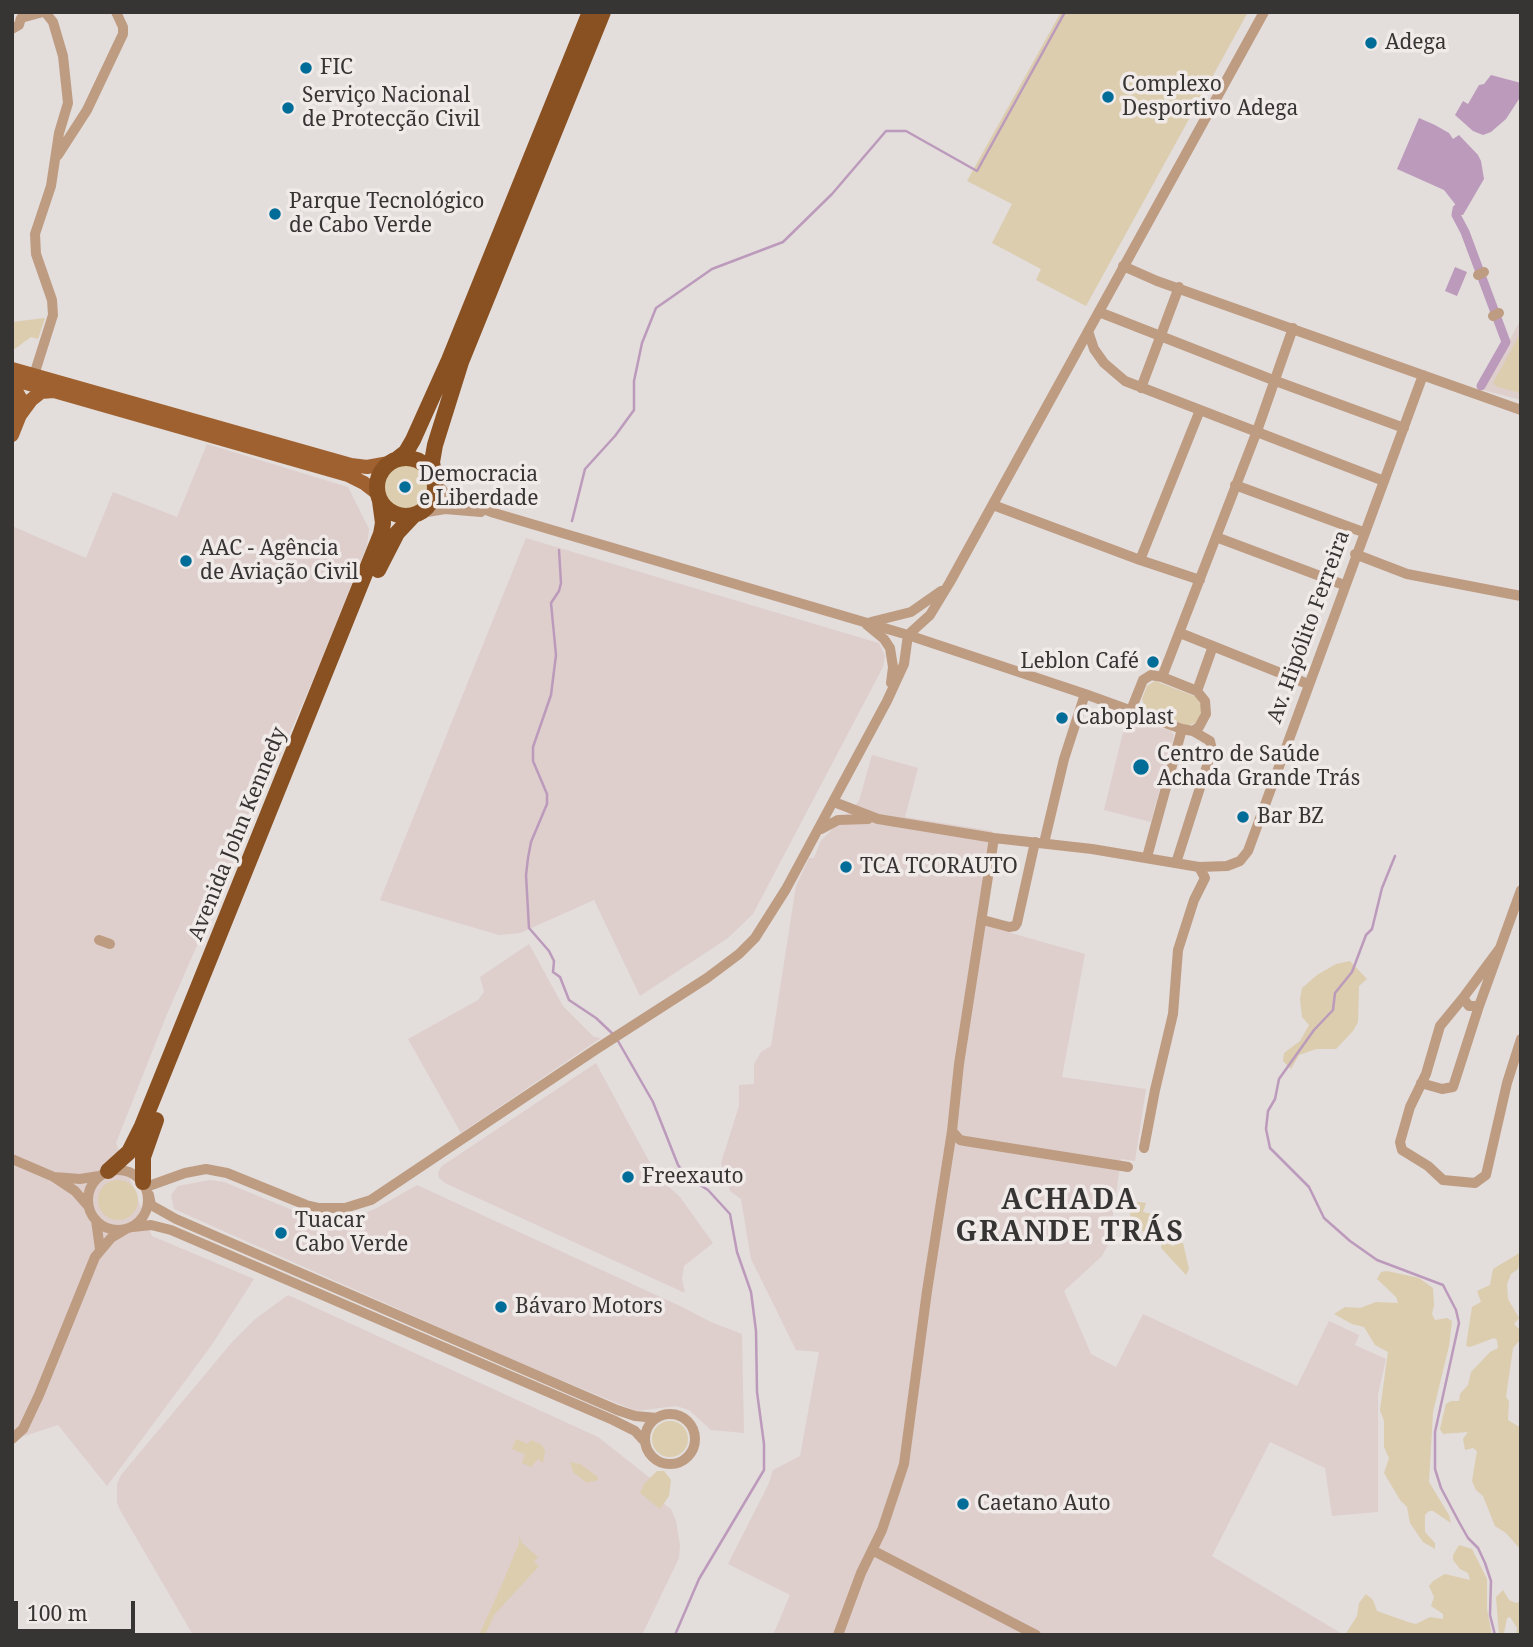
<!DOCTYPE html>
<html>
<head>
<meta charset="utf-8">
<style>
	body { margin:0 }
	#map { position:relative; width:1533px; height:1647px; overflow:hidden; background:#e3dddc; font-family:"Noto Serif",serif }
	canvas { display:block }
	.frame { position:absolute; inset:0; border:14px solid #373434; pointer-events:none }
	.scale { position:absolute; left:14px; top:1601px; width:121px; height:32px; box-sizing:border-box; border:4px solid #373434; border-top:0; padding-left:9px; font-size:21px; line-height:24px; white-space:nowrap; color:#373434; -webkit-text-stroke:5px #f0eae9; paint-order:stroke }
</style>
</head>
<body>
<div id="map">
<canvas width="1533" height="1647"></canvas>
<div class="frame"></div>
<div class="scale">100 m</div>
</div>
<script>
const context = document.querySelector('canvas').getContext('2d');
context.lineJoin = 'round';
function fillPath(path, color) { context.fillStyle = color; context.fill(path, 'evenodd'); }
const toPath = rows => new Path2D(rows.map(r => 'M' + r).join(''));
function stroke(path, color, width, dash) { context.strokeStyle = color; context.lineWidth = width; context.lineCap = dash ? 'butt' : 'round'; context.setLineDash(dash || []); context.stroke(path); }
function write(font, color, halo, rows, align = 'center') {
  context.font = font + ' "Noto Serif",serif'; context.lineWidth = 7; context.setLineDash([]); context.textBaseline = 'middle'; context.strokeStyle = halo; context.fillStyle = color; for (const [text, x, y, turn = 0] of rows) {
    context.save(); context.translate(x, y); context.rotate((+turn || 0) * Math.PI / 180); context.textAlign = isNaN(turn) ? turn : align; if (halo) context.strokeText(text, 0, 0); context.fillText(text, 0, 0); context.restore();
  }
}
fillPath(toPath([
	[1521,319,1521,400,1483,390],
	[207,444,348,487,369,529,367,546,315,675,167,1014,116,1143,152,1236,254,1279,211,1346,107,1486,58,1425,12,1440,12,526,86,558,113,492,177,517],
	[526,538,875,642,879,643,885,656,883,667,753,914,728,938,640,996,594,900,520,933,499,935,380,900],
	[1127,716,1171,731,1174,735,1151,822,1104,810],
	[872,755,918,768,905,817,992,831,980,919,997,929,1085,954,1062,1077,1146,1089,1135,1161,1121,1159,1109,1243,1102,1256,1064,1291,1091,1354,1116,1367,1143,1314,1297,1386,1329,1321,1359,1335,1355,1345,1386,1359,1378,1394,1378,1512,1332,1516,1325,1468,1270,1442,1212,1556,1344,1635,773,1635,790,1595,728,1564,768,1485,773,1470,800,1456,819,1352,796,1350,751,1259,741,1199,730,1191,721,1163,739,1106,739,1085,754,1084,754,1064,761,1052,771,1046,796,886,809,858,814,858,820,842,859,801],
	[529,944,563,1006,594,1037,601,1038,461,1133,408,1039,478,1000,484,992,480,977],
	[596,1063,657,1176,680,1197,713,1243,684,1266,682,1279,685,1293,445,1183,439,1178,438,1173,442,1166],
	[210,1180,224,1182,307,1216,332,1219,360,1215,375,1209,417,1185,682,1307,711,1322,742,1334,744,1433,711,1430,689,1410,676,1406,636,1411,515,1361,174,1209,171,1195,178,1186],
	[288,1295,598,1437,668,1492,664,1504,671,1509,676,1521,680,1545,679,1558,642,1635,193,1635,120,1510,117,1502,117,1484,121,1475,233,1341,254,1320]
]), '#decfcd');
fillPath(toPath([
	[1061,12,1248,12,1086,306,1036,280,1041,269,992,243,1012,204,967,181],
	[45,318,38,339,31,337,12,351,12,322],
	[1521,332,1521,392,1520,393,1498,387,1493,383],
	'382 488a24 24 0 1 1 48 0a24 24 0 1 1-48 0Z',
	[1155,681,1197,697,1202,708,1198,722,1187,726,1145,708,1142,699,1147,686],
	[1350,961,1367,979,1359,986,1358,1022,1353,1031,1336,1049,1316,1049,1299,1055,1291,1069,1283,1061,1284,1053,1300,1041,1309,1025,1302,1017,1300,999,1302,988,1317,975,1336,964],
	'98 1200a20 20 0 1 1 40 0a20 20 0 1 1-40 0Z',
	[1131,1201,1146,1203,1143,1212,1160,1216,1159,1228,1148,1232,1137,1230,1130,1217],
	[1162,1241,1173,1246,1178,1242,1183,1243,1189,1269,1186,1275,1161,1248],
	[1521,1252,1518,1269,1511,1274,1507,1284,1508,1299,1519,1318,1514,1324,1519,1329,1519,1341,1513,1348,1506,1397,1509,1401,1508,1420,1521,1428,1521,1550,1506,1533,1495,1526,1483,1496,1476,1490,1472,1481,1477,1451,1473,1448,1465,1450,1463,1439,1468,1432,1443,1434,1440,1429,1446,1404,1451,1401,1459,1401,1460,1394,1468,1385,1471,1372,1490,1352,1498,1348,1497,1340,1494,1338,1470,1347,1466,1346,1472,1307,1481,1302,1477,1291,1490,1285,1493,1269],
	[1387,1271,1419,1278,1433,1288,1434,1305,1432,1314,1435,1320,1447,1318,1452,1321,1449,1346,1433,1412,1429,1482,1449,1515,1451,1523,1433,1511,1429,1511,1425,1515,1425,1532,1435,1543,1435,1549,1423,1542,1410,1523,1407,1507,1400,1500,1384,1473,1389,1458,1384,1447,1384,1421,1380,1410,1388,1352,1375,1345,1364,1327,1352,1324,1334,1314,1345,1307,1360,1308,1376,1302,1398,1303,1396,1297,1377,1279,1381,1272],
	'652 1439a18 18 0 1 1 36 0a18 18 0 1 1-36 0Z',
	[516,1439,528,1444,531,1440,542,1445,545,1451,543,1463,538,1459,531,1467,522,1463,525,1454,512,1449],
	[570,1462,580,1464,598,1477,598,1480,587,1483,573,1472],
	[657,1471,664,1471,671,1480,669,1496,660,1509,640,1493,644,1484],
	[519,1536,522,1543,538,1557,534,1562,539,1566,494,1615,485,1635,479,1635,503,1582,519,1543],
	[1459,1545,1472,1549,1487,1579,1487,1609,1492,1635,1345,1635,1357,1616,1359,1603,1366,1594,1373,1600,1377,1611,1408,1622,1416,1624,1430,1617,1443,1619,1443,1614,1431,1606,1434,1597,1429,1586,1433,1581,1445,1574,1470,1580,1468,1573,1460,1569,1453,1560,1453,1555],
	[1503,1590,1509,1600,1516,1603,1521,1601,1521,1635,1516,1635,1517,1628,1510,1617,1507,1618,1504,1633,1499,1635,1496,1597]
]), '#dbcdad');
fillPath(toPath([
	[1491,75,1521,83,1521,96,1506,119,1491,132,1483,135,1473,131,1455,115,1463,101,1468,104,1479,85,1484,84],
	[1419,118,1435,125,1449,133,1453,139,1459,135,1478,155,1481,161,1484,179,1463,215,1459,215,1455,204,1444,190,1397,169],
	[1455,267,1467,272,1457,296,1445,291]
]), '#bc9abb');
stroke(toPath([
	[572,521,585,469,615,436,634,410,634,381,642,343,656,308,712,269,783,242,832,194,886,131,906,131,977,171,1065,12],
	[559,550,561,583,559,591,551,603,556,655,551,695,533,747,533,761,547,794,547,804,531,842,528,858,526,875,529,928,549,951,554,961,553,972,560,977,569,1000,596,1018,614,1035],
	[1395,856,1382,888,1372,929,1366,935,1352,972,1335,993,1333,1010,1314,1030,1279,1079,1275,1099,1268,1111,1266,1129,1270,1148,1309,1187,1324,1218,1350,1241,1377,1260,1443,1285,1456,1310,1459,1323,1435,1432,1435,1469,1441,1488,1459,1522,1468,1538,1478,1548,1485,1563,1491,1581,1490,1615,1495,1635],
	[618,1041,653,1102,678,1165,687,1177,708,1190,730,1214,737,1252,751,1292,756,1331,757,1392,764,1444,764,1470,699,1579,675,1635]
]), '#bc9abb', 2.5);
stroke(toPath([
	[1457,209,1456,215,1465,232,1506,342,1481,386]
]), '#bc9abb', 9);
stroke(toPath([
	[12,29,19,25,21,18,43,12],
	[58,155,87,110,123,34,123,27,116,12],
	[1123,266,1157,281,1521,410],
	[1478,275,1484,272],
	[1099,312,1273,380,1404,428],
	[1493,316,1499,313],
	[1088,331,1094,349,1104,363,1125,381,1384,481],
	[34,375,53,315,52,300,36,254,35,234,51,186,59,133,68,103,63,56,53,22,45,12],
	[1141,388,1179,287],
	[435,480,444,492,491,512,908,635,1085,694],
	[1235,485,1363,532],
	[993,505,1140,560],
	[421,513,445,509,481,512],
	[1216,537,1344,585],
	[1355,554,1407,574,1521,596],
	[1200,580,1140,560,1200,410],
	[871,622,911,612,941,591],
	[867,625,884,639,890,648,893,667,891,683],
	[1180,633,1308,684],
	[1162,677,1257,431,1293,328],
	[1197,691,1213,646],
	[1131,710,1143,680,1151,675,1162,677,1197,691,1205,701,1206,714,1199,727,1193,731,1182,729],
	[834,802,878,819,994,838,1092,849,1199,867,1227,866,1240,861,1248,851,1423,375],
	[821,829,838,820,868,819],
	[1044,843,1064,759,1085,694,1182,729,1147,857],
	[1176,863,1212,750,1210,741,1193,731],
	[983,920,1009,927,1015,926,1017,923,1035,842],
	[99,940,110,944],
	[1500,948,1463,998,1469,1006,1479,1006,1500,948,1513,912,1521,890],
	[1463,998,1440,1026,1426,1074,1410,1107,1400,1142,1402,1150,1428,1166,1443,1180,1475,1183,1486,1175,1507,1083,1521,1039],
	[1421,1083,1442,1089,1453,1087,1479,1006],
	[952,1131,960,1140,965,1141,1128,1167],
	[1144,1148,1155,1090,1173,1014,1178,950,1194,900,1205,878,1199,867],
	[12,1159,54,1177],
	'88 1200a30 30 0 1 1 60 0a30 30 0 1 1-60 0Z',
	[146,1187,185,1173,206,1169,227,1173,306,1205,319,1208,345,1208,371,1200,595,1050,707,978,739,954,755,938,786,889,887,701,904,664,908,635,930,615,950,582,1264,12],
	[149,1195,151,1205,176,1219,617,1410,635,1416,657,1418],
	[89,1207,75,1191,54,1177,80,1179,99,1176],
	[96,1220,100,1249],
	[133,1227,151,1225,171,1230,613,1420,635,1431,645,1442],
	'645 1439a25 25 0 1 1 50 0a25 25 0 1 1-50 0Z',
	[12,1439,23,1429,39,1395,95,1257,111,1238,126,1229],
	[872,1550,1036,1635],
	[838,1635,861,1573,882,1530,904,1464,927,1291,952,1131,959,1064,994,838]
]), '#be9c82', 10);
stroke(toPath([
	[12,369,351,465,367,467,389,463],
	[12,379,348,475,364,483,377,493],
	[12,384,20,398,20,415],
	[12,435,20,415,31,400,41,392,53,391]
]), '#9f612f', 14);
stroke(toPath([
	'377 487a29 29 0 1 1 58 0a29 29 0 1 1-58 0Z',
	[397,459,406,452,413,440,449,360,590,12],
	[435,480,432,462,435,445,461,362,603,12],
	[378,570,397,533,413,516],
	[108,1171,129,1152,142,1126,381,534,383,523,380,501],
	[143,1182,143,1157,156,1120]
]), '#895121', 16);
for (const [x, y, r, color] of [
	[1371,43,7,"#006d99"],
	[306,68,7,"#006d99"],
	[1108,97,7,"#006d99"],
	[288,108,7,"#006d99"],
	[275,214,7,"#006d99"],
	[405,487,7,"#006d99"],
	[186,561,7,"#006d99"],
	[1153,662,7,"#006d99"],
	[1062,718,7,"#006d99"],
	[1141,767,9,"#006d99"],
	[1243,817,7,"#006d99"],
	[846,867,7,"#006d99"],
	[628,1177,7,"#006d99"],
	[281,1233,7,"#006d99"],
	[501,1307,7,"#006d99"],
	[963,1504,7,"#006d99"]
]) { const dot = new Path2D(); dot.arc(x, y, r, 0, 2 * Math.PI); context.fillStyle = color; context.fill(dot); stroke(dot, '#f0eae9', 2.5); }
write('21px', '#373434', '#f0eae9', [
	["Adega",1385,43],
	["FIC",320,68],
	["Complexo",1122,85],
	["Desportivo Adega",1122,109],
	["Serviço Nacional",302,96],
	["de Protecção Civil",302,120],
	["Parque Tecnológico",289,202],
	["de Cabo Verde",289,226],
	["Democracia",419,475],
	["e Liberdade",419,499],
	["AAC - Agência",200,549],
	["de Aviação Civil",200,573],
	["Leblon Café",1139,662,"right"],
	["Caboplast",1076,718],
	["Centro de Saúde",1157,755],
	["Achada Grande Trás",1157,779],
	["Bar BZ",1257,817],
	["TCA TCORAUTO",860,867],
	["Freexauto",642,1177],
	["Tuacar",295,1221],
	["Cabo Verde",295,1245],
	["Bávaro Motors",515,1307],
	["Caetano Auto",977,1504]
], 'left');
write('21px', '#373434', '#f0eae9', [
	["Av. Hipólito Ferreira",1309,627,-70],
	["Avenida John Kennedy",238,834,-68]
]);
context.letterSpacing = '2px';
write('bold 28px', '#373434', '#f0eae9', [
	["ACHADA",1070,1201],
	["GRANDE TRÁS",1070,1233]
]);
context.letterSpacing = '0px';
</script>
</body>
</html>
